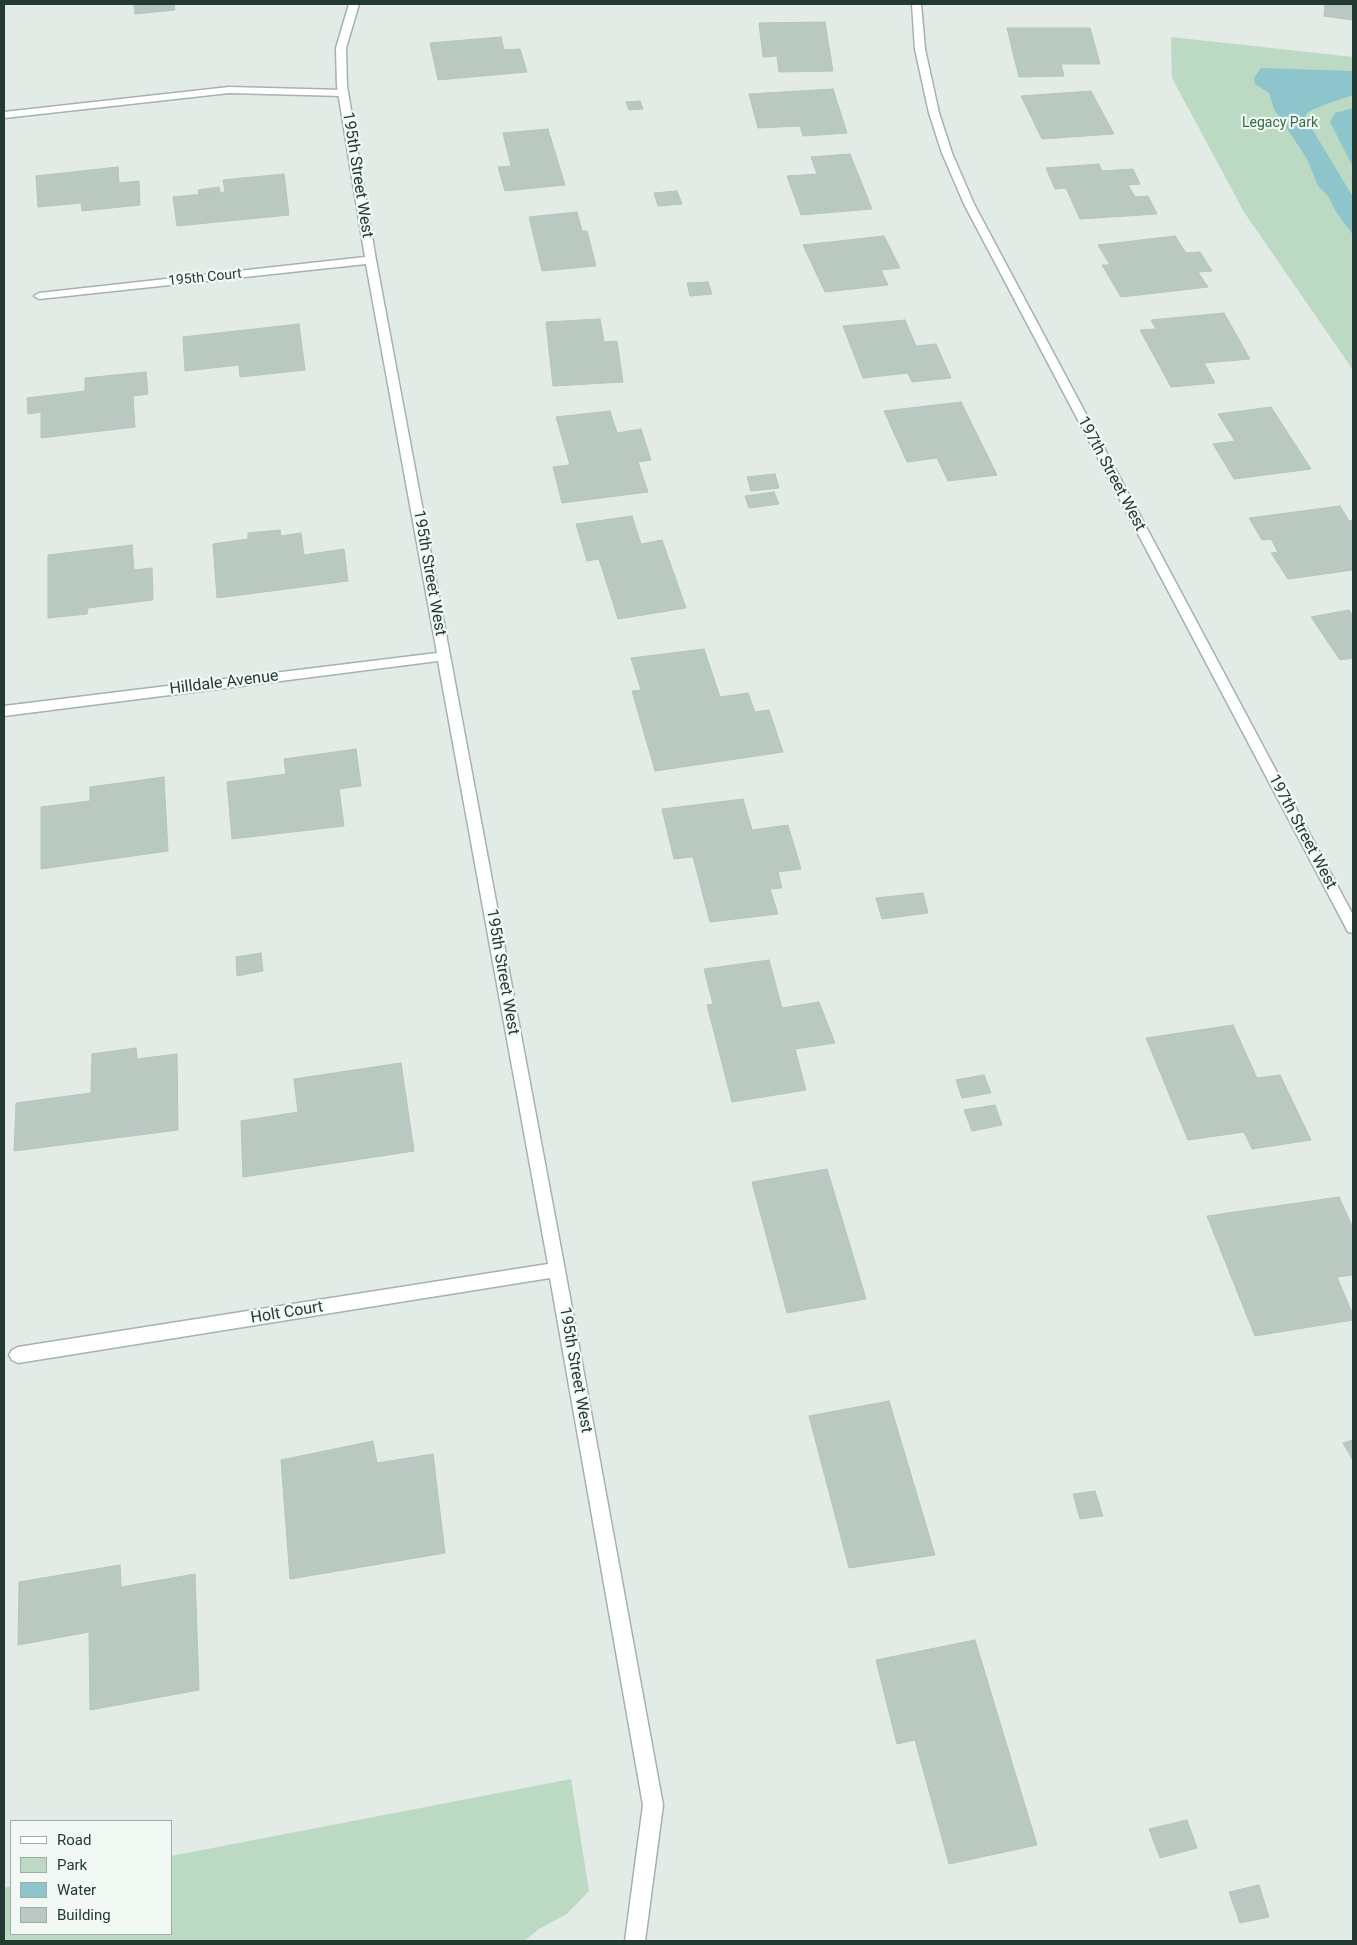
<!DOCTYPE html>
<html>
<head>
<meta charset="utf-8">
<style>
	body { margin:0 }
	#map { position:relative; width:1357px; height:1945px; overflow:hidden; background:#e2ebe6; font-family:Roboto,sans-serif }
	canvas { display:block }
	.frame { position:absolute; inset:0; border:5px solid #233a33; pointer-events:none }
	.legend { position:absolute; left:10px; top:1820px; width:162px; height:115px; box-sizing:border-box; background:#f2f8f4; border:1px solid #9faca7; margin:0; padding:6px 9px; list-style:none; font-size:15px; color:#233a33 }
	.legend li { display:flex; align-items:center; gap:10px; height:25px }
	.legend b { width:25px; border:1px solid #9faca7 }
</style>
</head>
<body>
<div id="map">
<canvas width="1357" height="1945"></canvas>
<div class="frame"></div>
<ul class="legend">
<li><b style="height:6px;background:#fff"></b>Road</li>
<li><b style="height:14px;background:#bcdac3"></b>Park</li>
<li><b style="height:14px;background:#8ec5cc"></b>Water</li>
<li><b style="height:14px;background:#bac8c2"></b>Building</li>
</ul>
</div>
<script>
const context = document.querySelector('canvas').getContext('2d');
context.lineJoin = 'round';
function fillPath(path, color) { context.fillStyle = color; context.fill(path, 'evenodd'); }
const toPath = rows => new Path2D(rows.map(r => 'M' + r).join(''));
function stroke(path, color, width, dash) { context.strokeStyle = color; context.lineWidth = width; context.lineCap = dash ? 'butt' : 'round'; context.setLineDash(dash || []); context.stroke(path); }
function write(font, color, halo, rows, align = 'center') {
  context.font = font + ' Roboto,sans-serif'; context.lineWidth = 4.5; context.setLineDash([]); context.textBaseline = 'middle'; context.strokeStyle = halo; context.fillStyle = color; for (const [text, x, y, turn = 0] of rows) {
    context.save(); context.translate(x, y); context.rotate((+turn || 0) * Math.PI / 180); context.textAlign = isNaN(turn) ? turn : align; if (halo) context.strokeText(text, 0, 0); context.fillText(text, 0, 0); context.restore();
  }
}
fillPath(toPath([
	[1171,37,1353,57,1353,370,1244,212,1172,78],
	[571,1779,589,1891,567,1914,539,1929,524,1941,4,1941,4,1888,11,1886,11,1934,171,1934,171,1856]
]), '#bcdac3');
fillPath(toPath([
	[1261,68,1353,71,1353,95,1321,106,1308,112,1305,117,1353,197,1353,235,1336,212,1328,196,1318,186,1307,159,1274,109,1269,93,1255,84,1254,78],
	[1353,108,1353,167,1330,122,1335,113]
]), '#8ec5cc');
const building = toPath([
	[134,4,174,4,175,10,135,14,134,4],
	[1325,4,1353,4,1353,20,1324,16,1325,4],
	[825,22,833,71,779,72,777,56,763,57,759,23,825,22],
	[1007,28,1090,28,1100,64,1061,64,1064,76,1019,77,1007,28],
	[501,37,504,50,520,49,527,72,438,80,430,43,501,37],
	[833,89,847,133,803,136,800,126,758,128,749,94,833,89],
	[1091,91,1114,134,1042,139,1021,96,1091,91],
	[640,101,643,109,629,110,626,102,640,101],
	[548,129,565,185,505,191,498,167,511,166,503,133,548,129],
	[850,154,872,209,801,215,787,176,817,174,811,157,850,154],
	[1099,164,1102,171,1133,169,1140,184,1128,185,1135,197,1148,196,1157,214,1080,219,1066,188,1055,189,1046,168,1099,164],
	[118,167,119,183,139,181,140,205,82,211,81,203,38,207,36,176,118,167],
	[284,174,289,215,177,226,173,197,225,192,223,180,284,174],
	[219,187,220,193,199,195,198,190,219,187],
	[677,191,682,204,658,206,654,193,677,191],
	[577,212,582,231,587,231,596,266,542,271,529,217,577,212],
	[884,236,900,268,881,270,888,285,825,292,803,245,884,236],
	[1175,236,1186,253,1200,252,1212,271,1198,272,1208,287,1121,297,1102,265,1110,265,1098,245,1175,236],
	[708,282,712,294,690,296,687,283,708,282],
	[1224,313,1250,359,1204,363,1215,383,1171,387,1140,330,1156,329,1151,320,1224,313],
	[600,319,604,342,617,341,623,382,553,386,546,322,600,319],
	[905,320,916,346,936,344,951,378,912,382,908,373,863,378,843,326,905,320],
	[299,324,305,370,240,377,239,365,185,371,183,337,299,324],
	[146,372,148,394,133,396,135,427,41,438,41,412,28,414,27,398,85,391,85,378,146,372],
	[961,402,997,475,948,481,937,458,907,462,884,411,961,402],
	[1271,407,1311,469,1234,479,1213,444,1235,441,1218,414,1271,407],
	[610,411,617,433,641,429,651,460,638,462,648,492,562,503,553,467,570,465,556,417,610,411],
	[775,474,779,488,751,491,747,477,775,474],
	[774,492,779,504,749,508,745,496,774,492],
	[1340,506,1349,521,1353,520,1353,570,1288,579,1271,553,1278,552,1271,539,1262,540,1249,518,1340,506],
	[632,516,641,544,662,540,686,608,618,619,599,559,587,561,576,524,632,516],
	[280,530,281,536,301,533,304,555,344,549,348,581,217,598,213,544,248,539,248,533,280,530],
	[132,545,134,570,152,568,153,600,88,608,87,614,48,618,48,555,132,545],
	[1349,610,1353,616,1353,658,1340,660,1311,617,1349,610],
	[704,649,720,697,748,693,755,712,769,710,783,752,655,771,632,691,641,690,631,658,704,649],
	[356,749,361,786,339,789,344,826,232,839,227,782,286,774,284,759,356,749],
	[164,777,168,851,41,869,41,807,90,801,90,787,164,777],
	[743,799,752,830,788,825,801,869,778,872,782,888,770,889,778,914,710,922,693,857,674,859,662,809,743,799],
	[923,893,928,913,882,919,876,898,923,893],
	[261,953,263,971,237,976,236,957,261,953],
	[769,960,782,1008,819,1002,835,1043,795,1049,806,1090,732,1102,707,1005,713,1004,704,969,769,960],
	[1233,1025,1257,1078,1280,1075,1311,1140,1252,1149,1244,1132,1188,1140,1146,1038,1233,1025],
	[136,1048,137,1059,177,1054,178,1130,14,1151,16,1103,91,1093,92,1054,136,1048],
	[401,1063,414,1151,243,1177,241,1121,298,1112,294,1079,401,1063],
	[984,1075,991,1093,962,1098,956,1080,984,1075],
	[995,1105,1002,1125,972,1131,964,1110,995,1105],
	[827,1169,866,1299,787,1313,752,1182,827,1169],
	[1339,1197,1353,1228,1353,1275,1337,1277,1353,1315,1353,1320,1255,1336,1207,1216,1339,1197],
	[889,1401,935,1555,849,1568,809,1416,889,1401],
	[1353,1440,1353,1460,1343,1443,1353,1440],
	[373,1441,377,1463,433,1454,445,1553,290,1579,281,1460,373,1441],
	[1095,1491,1103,1516,1080,1519,1073,1494,1095,1491],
	[120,1565,121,1587,195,1574,199,1690,90,1710,89,1632,18,1645,19,1582,120,1565],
	[975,1640,1037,1845,949,1864,915,1740,897,1744,876,1660,975,1640],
	[1187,1820,1197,1848,1160,1858,1149,1829,1187,1820],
	[1259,1885,1269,1917,1240,1923,1229,1892,1259,1885]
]);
fillPath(building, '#bac8c2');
stroke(building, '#b5c4bd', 1);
const service = toPath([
	[229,87,343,90,348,93,343,96,229,93,4,118,4,112,229,87]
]);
const minor = toPath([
	[349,4,359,4,346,48,347,86,376,260,565,1270,663,1805,645,1941,625,1941,643,1805,550,1278,18,1363,12,1360,9,1355,12,1350,18,1347,548,1264,438,661,4,716,4,706,437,653,366,264,39,299,34,296,39,293,365,257,337,86,336,48,349,4],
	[912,4,921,4,925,49,939,113,952,153,974,204,1353,915,1353,933,1348,932,1346,928,964,204,942,153,929,113,915,49,912,4]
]);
stroke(service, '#a5b2ad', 3);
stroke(minor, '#a5b2ad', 3);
fillPath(service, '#fff');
fillPath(minor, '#fff');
write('14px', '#306e46', '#f2f8f4', [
	["Legacy Park",1280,123]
]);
write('14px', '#233a33', '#f2f8f4', [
	["195th Court",205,278,-6]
]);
write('16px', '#233a33', '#f2f8f4', [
	["195th Street West",357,175,81],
	["197th Street West",1111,474,62],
	["195th Street West",429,573,80],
	["Hilldale Avenue",224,683,-7],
	["197th Street West",1302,832,62],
	["195th Street West",502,972,80],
	["Holt Court",287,1313,-9],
	["195th Street West",575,1370,80]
]);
</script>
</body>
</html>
